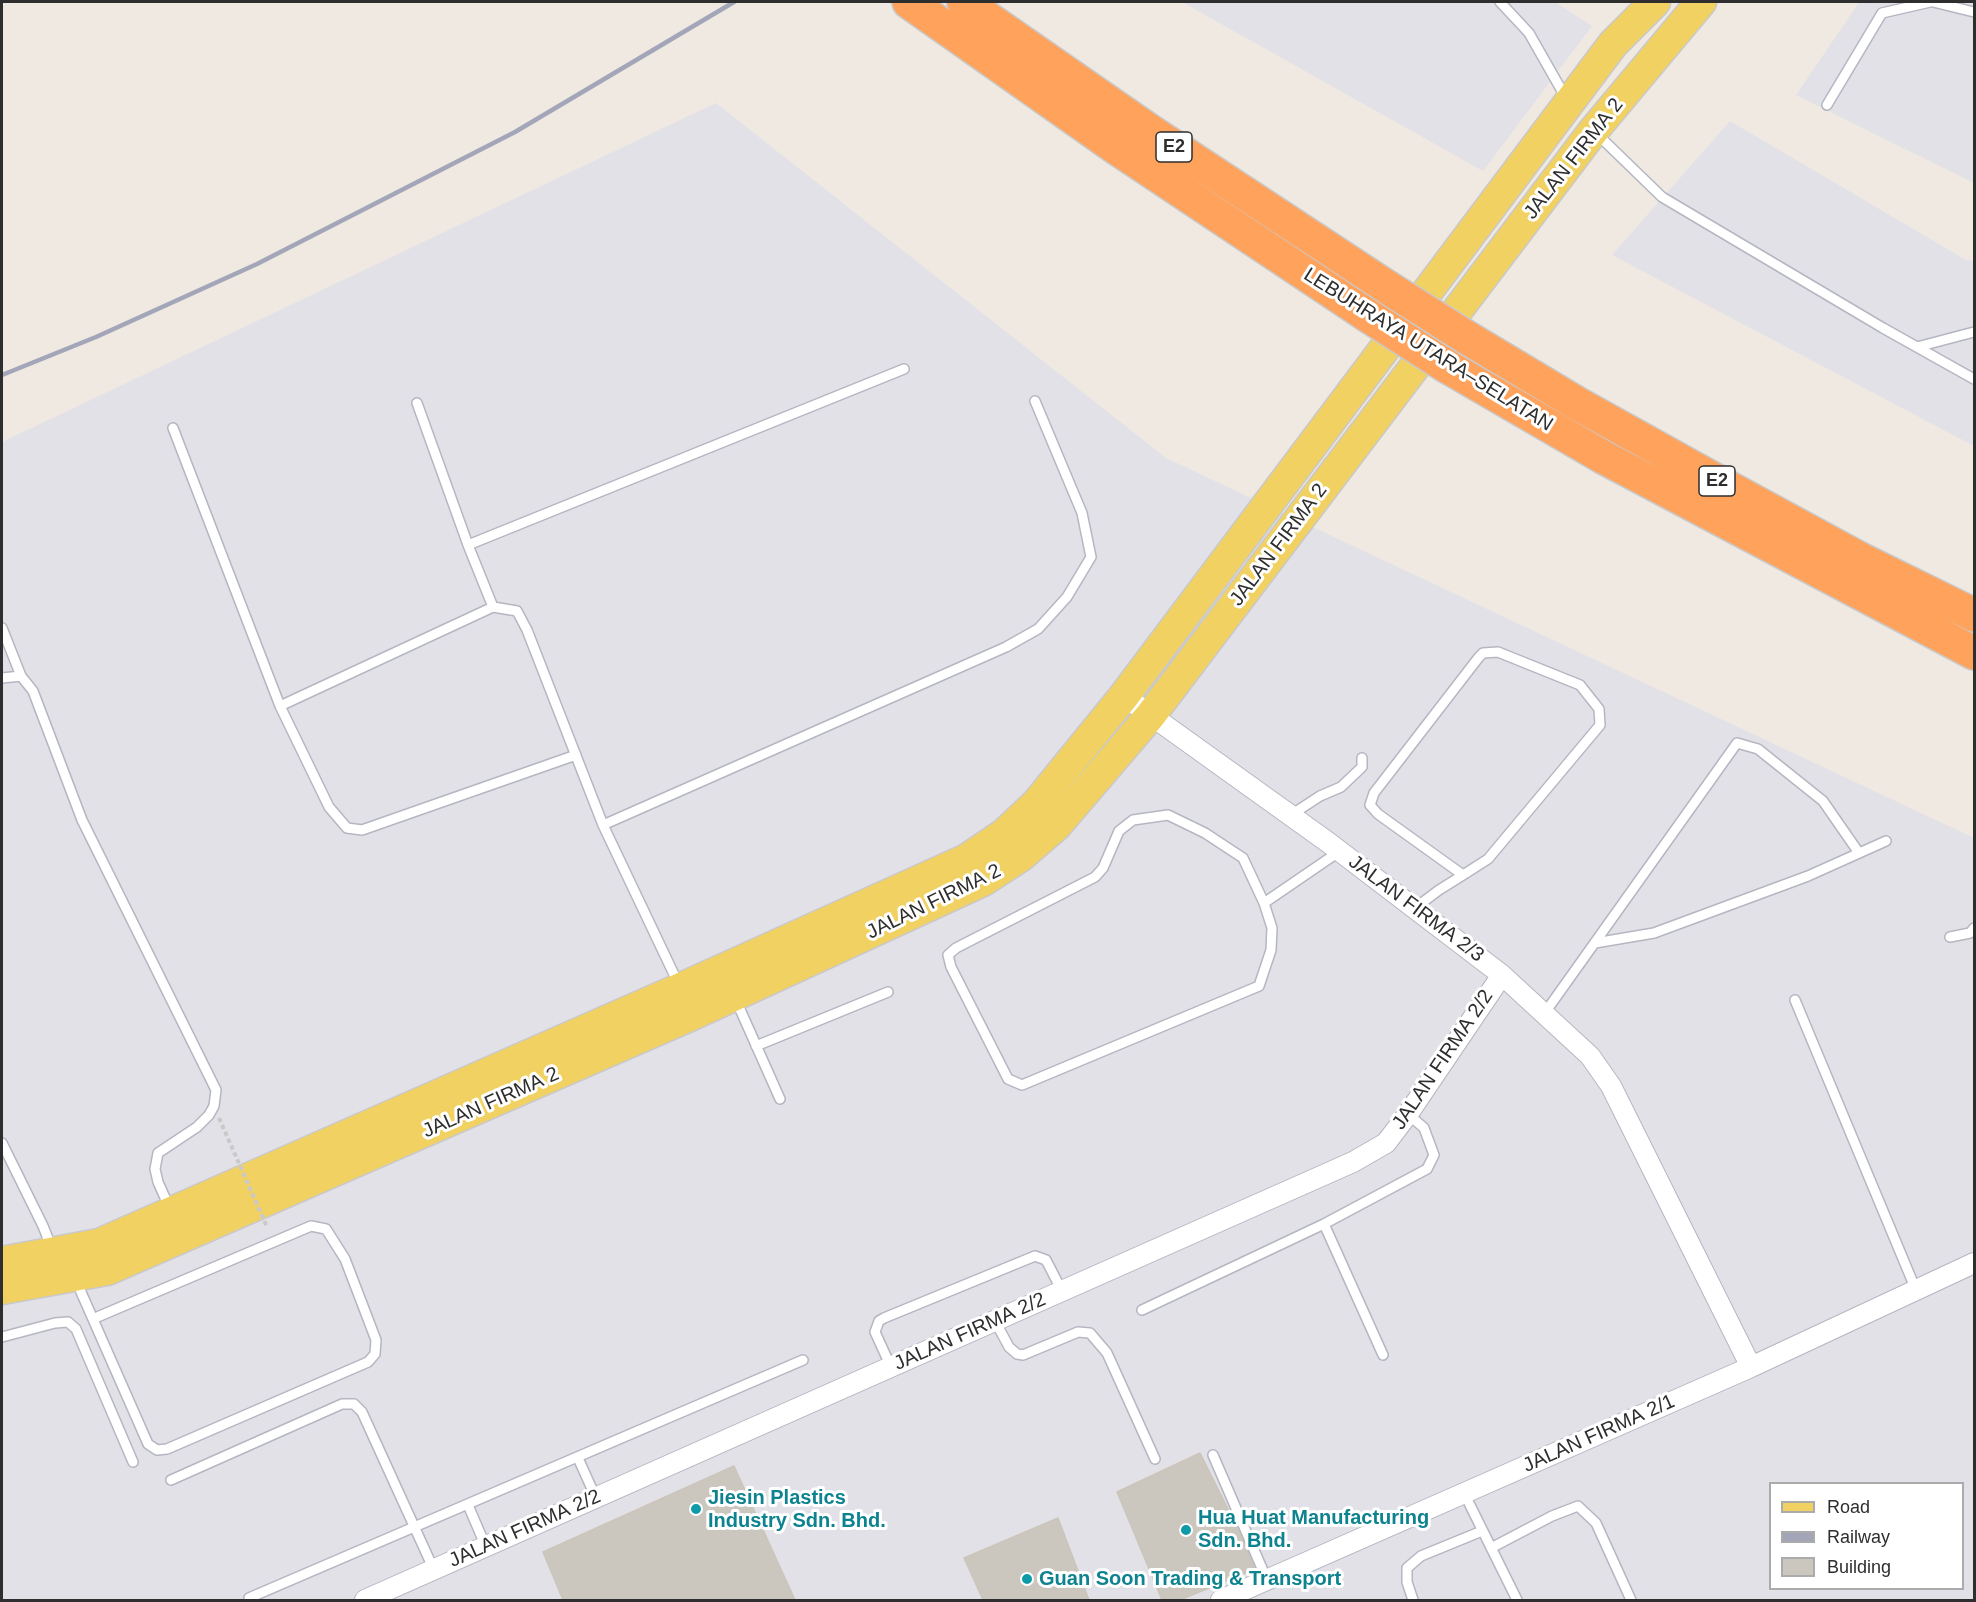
<!DOCTYPE html>
<html>
<head>
<meta charset="utf-8">
<style>
	body { margin:0 }
	#map { position:relative; width:1976px; height:1602px; overflow:hidden; background:#efe9e1; font-family:Helvetica,sans-serif }
	canvas { display:block }
	.frame { position:absolute; inset:0; border:3px solid #2e2e2e; pointer-events:none }
	.legend { position:absolute; left:1769px; top:1482px; width:195px; height:108px; box-sizing:border-box; background:#fff; border:2px solid #ababab; margin:0; padding:8px 10px; list-style:none; font-size:18px; color:#2e2e2e }
	.legend li { display:flex; align-items:center; gap:12px; height:30px }
	.legend b { width:30px; border:2px solid #ababab }
</style>
</head>
<body>
<div id="map">
<canvas width="1976" height="1602"></canvas>
<div class="frame"></div>
<ul class="legend">
<li><b style="height:8px;background:#f2d163"></b>Road</li>
<li><b style="height:8px;background:#a3a6b8"></b>Railway</li>
<li><b style="height:16px;background:#cbc7bf"></b>Building</li>
</ul>
</div>
<script>
const context = document.querySelector('canvas').getContext('2d');
context.lineJoin = 'round';
function fillPath(path, color) { context.fillStyle = color; context.fill(path, 'evenodd'); }
const toPath = rows => new Path2D(rows.map(r => 'M' + r).join(''));
function stroke(path, color, width, dash) { context.strokeStyle = color; context.lineWidth = width; context.lineCap = dash ? 'butt' : 'round'; context.setLineDash(dash || []); context.stroke(path); }
function write(font, color, halo, rows, align = 'center') {
  context.font = font + ' Helvetica,sans-serif'; context.lineWidth = 6; context.setLineDash([]); context.textBaseline = 'middle'; context.strokeStyle = halo; context.fillStyle = color; for (const [text, x, y, turn = 0] of rows) {
    context.save(); context.translate(x, y); context.rotate((+turn || 0) * Math.PI / 180); context.textAlign = isNaN(turn) ? turn : align; if (halo) context.strokeText(text, 0, 0); context.fillText(text, 0, 0); context.restore();
  }
}
fillPath(toPath([
	[1182,2,1555,2,1592,26,1483,171],
	[1862,2,1974,2,1974,183,1796,95,1858,4],
	[716,103,1166,458,1974,838,1974,1600,2,1600,2,442],
	[1770,1484,1962,1484,1962,1588,1770,1588],
	[1730,121,1966,260,1974,261,1974,446,1612,255]
]), '#e3e1e8');
const building = toPath([
	[1200,1453,1237,1527,1255,1569,1180,1600,1162,1600,1117,1492,1200,1453],
	[734,1466,795,1600,563,1600,543,1552,734,1466],
	[1058,1518,1089,1600,983,1600,964,1558,1058,1518]
]);
fillPath(building, '#cbc7bf');
stroke(building, '#cbc5ba', 1.5);
const lane = toPath([
	[1500,2,1529,33,1566,98],
	[1933,2,1974,12],
	[1827,105,1882,13,1930,2],
	[1596,133,1662,197,1883,328,1974,379],
	[1917,347,1974,332],
	[417,403,468,545,493,607],
	[173,428,280,706,329,807,347,828,362,830,576,755],
	[468,545,904,369],
	[2,628,21,676],
	[2,678,21,676,33,691,82,820,216,1090,214,1106,209,1115,197,1127,158,1153,155,1169,158,1182,170,1209],
	[280,706,493,607,517,611,527,630,603,825,679,985],
	[1291,815,1320,796,1341,787,1362,767,1362,758],
	[603,825,1006,647,1038,629,1067,597,1091,557,1082,513,1035,401],
	[1264,903,1243,858,1205,833,1168,815,1133,820,1119,831,1103,868,1095,877,956,948,948,955,951,967,1008,1079,1022,1085,1259,986,1271,950,1272,928,1264,903,1340,851],
	[1415,908,1439,890,1463,875,1488,859,1600,725,1599,709,1580,685,1498,652,1483,653,1479,657,1374,793,1370,805,1378,814,1463,875],
	[1950,937,1970,933,1974,928],
	[1595,943,1654,933,1808,876,1886,841],
	[735,998,780,1099],
	[1795,1000,1916,1290],
	[1544,1014,1737,743,1758,749,1823,801,1859,853],
	[756,1046,888,992],
	[2,1143,43,1226,52,1249],
	[1324,1224,1383,1355],
	[78,1280,81,1292,148,1444,157,1450,167,1449,368,1362,375,1354,376,1340,345,1259,326,1229,311,1226,95,1318],
	[1142,1310,1324,1224,1427,1169,1434,1155,1424,1128,1408,1114],
	[995,1321,1009,1347,1017,1354,1023,1355,1078,1332,1090,1333,1107,1353,1155,1459],
	[2,1337,55,1323,68,1322,76,1329,133,1462],
	[891,1367,875,1332,879,1321,884,1318,1035,1256,1046,1260,1062,1291],
	[1213,1455,1267,1580],
	[578,1458,596,1498],
	[171,1480,342,1404,354,1404,362,1412,434,1570],
	[1464,1493,1517,1600],
	[468,1505,486,1547],
	[1491,1548,1552,1516,1578,1506,1596,1523,1631,1600],
	[249,1600,249,1598,803,1360],
	[1413,1600,1407,1582,1407,1568,1421,1556,1482,1531]
]);
const street = toPath([
	[1124,696,1329,843,1502,975,1590,1056,1611,1086,1751,1367],
	[365,1600,1353,1162,1386,1143,1408,1114,1502,975],
	[1221,1600,1751,1367,1974,1263]
]);
const primary = toPath([
	[2,1262,99,1244,681,988,967,859,1004,834,1037,803,1124,696,1613,44,1655,2],
	[2,1289,107,1270,692,1015,983,881,1020,857,1056,826,1150,716,1594,130,1701,2]
]);
const highway = toPath([
	[909,2,1115,147,1367,315],
	[964,2,1150,131,1387,287],
	[1466,337,1578,404,1731,489,1862,560,1974,615],
	[1448,367,1603,457,1974,653]
]);
stroke(lane, '#b4b7c1', 12);
stroke(street, '#b4b7c1', 22);
stroke(primary, '#c9c9c9', 33);
stroke(highway, '#c9c9c9', 36);
stroke(lane, '#fff', 9);
stroke(street, '#fff', 20);
stroke(primary, '#f2d163', 30);
stroke(highway, '#ffa35c', 33);
stroke(toPath([
	[2,375,96,337,257,264,515,132,734,2]
]), '#a3a6b8', 4.5);
const highwayBridge = toPath([
	[1387,287,1466,337],
	[1367,315,1448,367]
]);
stroke(highwayBridge, '#c9c9c9', 36, []);
stroke(toPath([
	[219,1118,267,1227]
]), '#c9c9c9', 4, [4.5, 3]);
stroke(highwayBridge, '#ffa35c', 33);
for (const [x, y, r, color] of [
	[696,1509,6,"#0f9aa8"],
	[1186,1530,6,"#0f9aa8"],
	[1027,1579,6,"#0f9aa8"]
]) { const dot = new Path2D(); dot.arc(x, y, r, 0, 2 * Math.PI); context.fillStyle = color; context.fill(dot); stroke(dot, '#fff', 2); }
for (const [x, y, w] of [
	[1174,147,36],
	[1717,481,36]
]) { const box = new Path2D(); box.roundRect(x - w / 2, y - 15, w, 30, 4.5); context.fillStyle = '#fff'; context.fill(box); stroke(box, '#2e2e2e', 1.5); }
write('bold 18px', '#2e2e2e', null, [
	["E2",1174,147],
	["E2",1717,481]
]);
write('20px', '#2e2e2e', '#fff', [
	["JALAN FIRMA 2",1574,159,-52],
	["LEBUHRAYA UTARA–SELATAN",1428,350,32],
	["JALAN FIRMA 2",1279,545,-53],
	["JALAN FIRMA 2",934,902,-26],
	["JALAN FIRMA 2/3",1416,909,37],
	["JALAN FIRMA 2/2",1443,1060,-56],
	["JALAN FIRMA 2",491,1103,-24],
	["JALAN FIRMA 2/2",970,1332,-24],
	["JALAN FIRMA 2/1",1599,1434,-24],
	["JALAN FIRMA 2/2",525,1529,-24]
]);
write('bold 20px', '#0d838f', '#fff', [
	["Jiesin Plastics",708,1498],
	["Industry Sdn. Bhd.",708,1521],
	["Hua Huat Manufacturing",1198,1518],
	["Sdn. Bhd.",1198,1541],
	["Guan Soon Trading & Transport",1039,1579]
], 'left');
</script>
</body>
</html>
